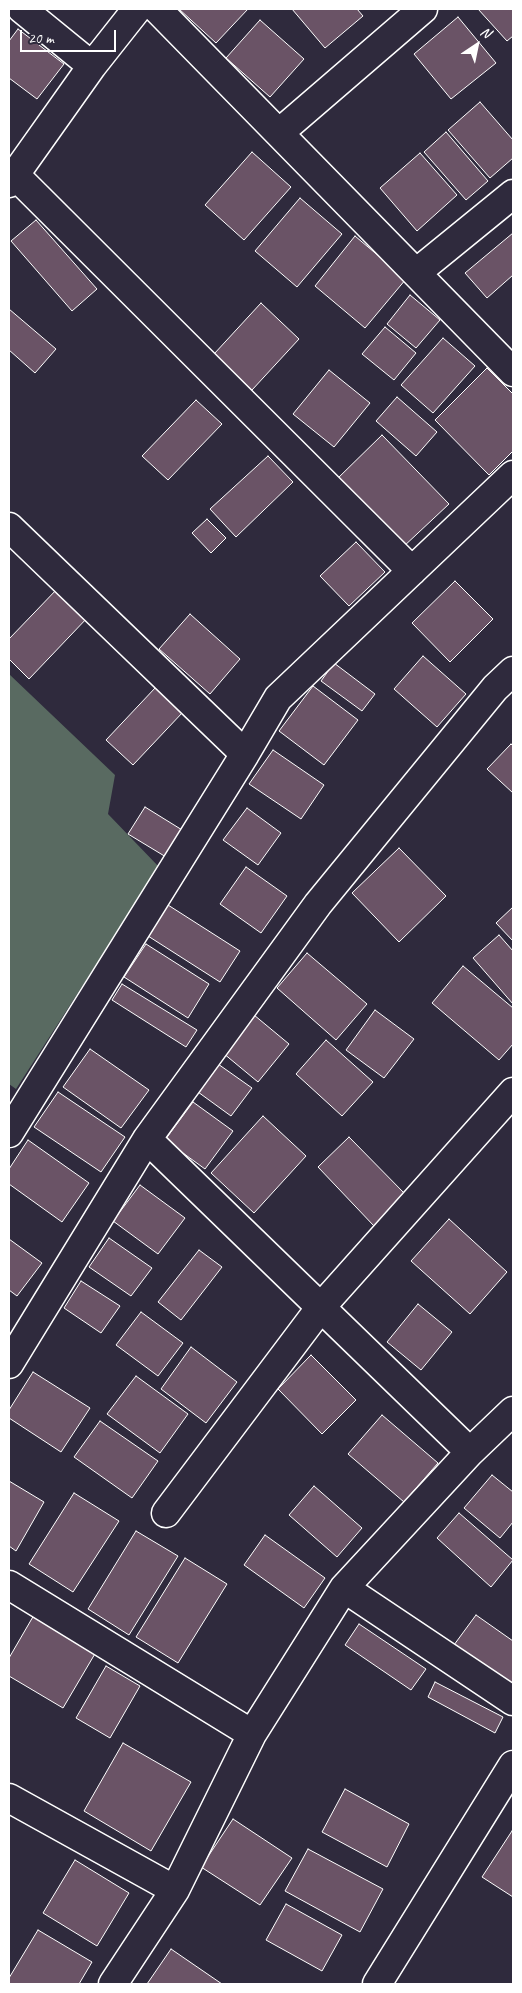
<!DOCTYPE html>
<html>
<head>
<meta charset="utf-8">
<style>
	body { margin:0 }
	#map { position:relative; width:522px; height:1993px; overflow:hidden; background:#2f2a3d; font-family:Caveat,sans-serif }
	canvas { display:block }
	.frame { position:absolute; inset:0; border:10px solid #fff; pointer-events:none }
	.north { position:absolute; left:452px; top:20px; width:50px; height:50px; -webkit-text-stroke:4px #2f2a3d; paint-order:stroke; rotate:34deg; font-size:14px; font-weight:700; line-height:20px; text-align:center; color:#fff }
	.north::after { content:''; display:block; margin:auto; width:18px; height:22px; background:#fff; clip-path:polygon(50% 0,100% 100%,50% 72%,0 100%) }
	.scale { position:absolute; left:20px; top:30px; width:96px; height:22px; box-sizing:border-box; border:2px solid #fff; border-top:0; padding-left:6px; font-size:15px; line-height:18px; white-space:nowrap; color:#fff; -webkit-text-stroke:4px #2f2a3d; paint-order:stroke }
</style>
</head>
<body>
<div id="map">
<canvas width="522" height="1993"></canvas>
<div class="frame"></div>
<div class="north">N</div>
<div class="scale">20 m</div>
</div>
<script>
const context = document.querySelector('canvas').getContext('2d');
context.lineJoin = 'round';
function fillPath(path, color) { context.fillStyle = color; context.fill(path, 'evenodd'); }
const toPath = rows => new Path2D(rows.map(r => 'M' + r).join(''));
function stroke(path, color, width, dash) { context.strokeStyle = color; context.lineWidth = width; context.lineCap = dash ? 'butt' : 'round'; context.setLineDash(dash || []); context.stroke(path); }
fillPath(toPath([
	[9,674,115,775,108,814,159,867,16,1089,9,1084]
]), '#596a61');
const building = toPath([
	[179,9,248,9,216,43,179,9],
	[292,9,357,9,363,16,325,48,292,9],
	[478,9,513,9,513,36,507,41,478,9],
	[458,17,496,63,451,99,414,54,458,17],
	[260,20,304,59,270,97,226,58,260,20],
	[18,29,64,64,37,99,9,78,9,41,18,29],
	[480,102,513,140,513,158,490,178,448,130,480,102],
	[446,132,488,181,466,200,424,152,446,132],
	[252,152,291,187,244,240,205,205,252,152],
	[420,153,457,195,417,231,380,188,420,153],
	[300,198,342,234,297,287,255,251,300,198],
	[36,220,97,289,72,311,11,241,36,220],
	[513,233,513,275,487,298,465,273,513,233],
	[355,236,406,279,365,328,315,286,355,236],
	[410,295,440,320,416,348,387,324,410,295],
	[261,303,299,339,252,390,214,354,261,303],
	[9,309,56,349,35,373,9,350,9,309],
	[385,327,416,353,394,380,362,354,385,327],
	[443,338,475,366,433,413,401,385,443,338],
	[487,368,513,394,513,451,489,475,435,420,487,368],
	[329,370,370,403,334,447,293,414,329,370],
	[397,397,437,432,416,456,376,421,397,397],
	[196,400,222,424,168,480,142,456,196,400],
	[382,435,449,504,402,548,336,480,382,435],
	[268,456,293,482,236,537,210,509,268,456],
	[207,519,226,538,211,553,192,533,207,519],
	[356,542,385,572,349,606,320,576,356,542],
	[455,581,493,619,450,662,412,623,455,581],
	[59,587,89,616,29,679,9,659,9,639,59,587],
	[190,614,240,659,210,694,159,649,190,614],
	[423,656,466,694,437,727,394,689,423,656],
	[334,663,375,694,362,711,321,681,334,663],
	[313,686,358,720,324,765,279,731,313,686],
	[156,687,183,712,133,765,106,740,156,687],
	[511,744,513,746,513,793,487,769,511,744],
	[273,750,324,785,301,819,249,784,273,750],
	[145,807,187,833,171,860,128,834,145,807],
	[247,808,281,833,258,865,223,840,247,808],
	[399,848,446,896,399,942,352,893,399,848],
	[246,867,287,896,261,933,220,904,246,867],
	[168,905,240,951,220,982,148,936,168,905],
	[513,907,513,941,496,923,513,907],
	[499,935,513,951,513,1004,473,958,499,935],
	[146,944,209,984,188,1018,124,977,146,944],
	[307,953,367,1004,336,1040,277,988,307,953],
	[463,966,513,1008,513,1044,499,1060,432,1003,463,966],
	[122,984,197,1030,186,1047,112,1000,122,984],
	[375,1010,414,1039,384,1078,346,1050,375,1010],
	[254,1015,289,1044,258,1082,223,1053,254,1015],
	[326,1040,373,1082,342,1116,296,1074,326,1040],
	[90,1049,149,1090,121,1128,63,1087,90,1049],
	[218,1064,252,1088,231,1116,198,1092,218,1064],
	[58,1092,125,1137,101,1172,34,1127,58,1092],
	[193,1102,233,1131,205,1169,165,1140,193,1102],
	[263,1116,306,1156,254,1213,211,1173,263,1116],
	[349,1137,406,1195,374,1226,318,1167,349,1137],
	[28,1140,89,1183,62,1222,9,1184,9,1169,28,1140],
	[140,1185,185,1218,158,1254,113,1221,140,1185],
	[449,1219,507,1272,470,1314,411,1261,449,1219],
	[109,1238,152,1268,131,1296,89,1267,109,1238],
	[9,1239,42,1263,17,1296,9,1290,9,1239],
	[199,1250,222,1267,181,1320,158,1302,199,1250],
	[81,1281,120,1306,101,1333,64,1308,81,1281],
	[418,1304,452,1332,421,1370,387,1342,418,1304],
	[141,1312,183,1343,158,1376,116,1345,141,1312],
	[191,1347,237,1382,206,1423,161,1389,191,1347],
	[311,1355,356,1400,322,1434,278,1389,311,1355],
	[33,1372,90,1408,61,1452,9,1418,9,1410,33,1372],
	[136,1376,188,1414,160,1453,107,1414,136,1376],
	[382,1415,438,1463,404,1502,348,1454,382,1415],
	[100,1421,158,1461,132,1498,74,1457,100,1421],
	[492,1475,513,1492,513,1522,500,1538,464,1508,492,1475],
	[9,1481,44,1502,16,1551,9,1546,9,1481],
	[314,1486,362,1528,337,1557,289,1515,314,1486],
	[74,1493,119,1521,73,1592,29,1564,74,1493],
	[459,1513,513,1560,491,1587,437,1538,459,1513],
	[136,1531,178,1556,129,1635,88,1609,136,1531],
	[265,1535,325,1578,304,1608,244,1565,265,1535],
	[185,1558,227,1584,178,1663,136,1637,185,1558],
	[34,1615,96,1652,63,1708,9,1676,9,1658,34,1615],
	[476,1615,513,1641,513,1693,451,1649,476,1615],
	[359,1624,426,1669,411,1690,345,1645,359,1624],
	[106,1666,140,1686,110,1738,76,1718,106,1666],
	[435,1682,503,1717,495,1733,428,1697,435,1682],
	[123,1743,191,1782,151,1851,84,1811,123,1743],
	[345,1789,409,1824,387,1867,322,1832,345,1789],
	[233,1819,292,1858,260,1905,201,1867,233,1819],
	[512,1831,513,1832,513,1897,482,1877,512,1831],
	[308,1849,383,1889,360,1932,285,1891,308,1849],
	[75,1860,129,1893,97,1946,43,1913,75,1860],
	[286,1904,342,1935,322,1971,266,1940,286,1904],
	[38,1930,92,1962,79,1984,9,1984,9,1978,38,1930],
	[171,1949,222,1984,147,1984,171,1949]
]);
fillPath(building, '#6a5366');
stroke(building, '#fff', 1);
const minor = toPath([
	[22,9,92,66],
	[157,9,513,372],
	[279,133,423,9],
	[15,175,412,571],
	[9,183,92,66,137,9],
	[416,273,513,194],
	[9,527,245,754],
	[9,1133,245,754,278,698,513,475],
	[147,1139,470,1452],
	[9,1364,147,1139,318,904,495,688,513,671],
	[166,1513,321,1307,513,1092],
	[9,1585,252,1734],
	[344,1588,513,1701],
	[9,1798,175,1890],
	[113,1984,175,1890,252,1734,344,1588,470,1452,513,1411],
	[377,1984,513,1765]
]);
stroke(minor, '#fff', 31);
stroke(minor, '#2f2a3d', 28);
</script>
</body>
</html>
